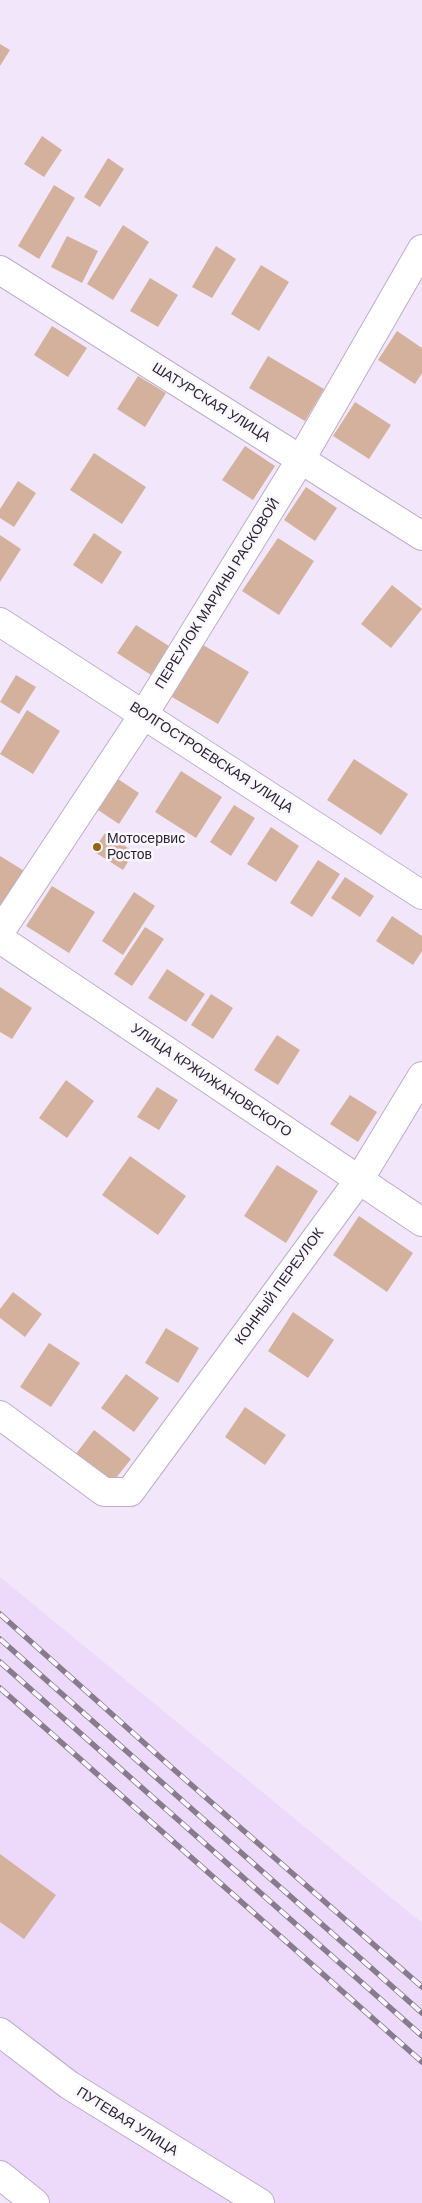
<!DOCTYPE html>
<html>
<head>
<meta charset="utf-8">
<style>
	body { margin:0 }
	canvas { display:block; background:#f2e6fb }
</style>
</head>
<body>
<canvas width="422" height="2203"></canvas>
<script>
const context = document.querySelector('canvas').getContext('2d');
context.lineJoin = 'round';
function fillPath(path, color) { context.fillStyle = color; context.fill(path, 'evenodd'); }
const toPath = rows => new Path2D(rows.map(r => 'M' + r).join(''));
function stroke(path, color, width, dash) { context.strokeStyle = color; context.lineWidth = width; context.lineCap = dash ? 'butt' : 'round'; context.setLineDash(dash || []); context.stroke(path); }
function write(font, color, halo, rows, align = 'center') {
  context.font = font + ' "DM Sans",sans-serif'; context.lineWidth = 5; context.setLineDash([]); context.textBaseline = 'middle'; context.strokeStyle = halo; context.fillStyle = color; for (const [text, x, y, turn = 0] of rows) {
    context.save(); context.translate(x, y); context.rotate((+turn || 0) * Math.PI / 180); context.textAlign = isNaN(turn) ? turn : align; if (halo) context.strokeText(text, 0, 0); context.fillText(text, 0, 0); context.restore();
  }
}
fillPath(toPath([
	[0,1577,422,1923,422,2203,39,2203,0,2173]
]), '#eddafa');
fillPath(toPath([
	[0,44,10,50,0,66],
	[42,136,62,150,44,177,24,164],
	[108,158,124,169,100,207,84,197],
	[54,185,75,198,39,259,18,246],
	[123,225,149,242,113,300,87,284],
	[67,236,98,251,82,283,51,267],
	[216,246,236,259,212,298,192,287],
	[261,265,289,282,259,331,231,314],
	[150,278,178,295,158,327,130,311],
	[52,326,87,348,68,377,34,355],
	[397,331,422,348,422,373,415,384,378,360],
	[268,356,324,389,305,421,249,388],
	[138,376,166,393,145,427,117,409],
	[355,402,391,425,369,459,333,436],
	[245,446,275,466,253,500,222,480],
	[94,453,146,487,122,524,70,490],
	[18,481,36,493,14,527,0,518,0,509],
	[306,487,337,508,315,541,284,520],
	[94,533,122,552,102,584,73,565],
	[0,535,21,549,0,582],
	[278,538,314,561,279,615,242,591],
	[392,585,422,609,391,648,361,624],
	[136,625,169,646,151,675,117,653],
	[203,645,249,672,218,724,172,697],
	[16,675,36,687,19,714,0,702],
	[27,710,60,731,33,774,0,754],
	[354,759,408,794,381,835,327,800],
	[181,771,222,797,196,838,155,812],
	[118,779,139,793,119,824,98,810],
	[234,805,255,818,231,856,210,842],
	[271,827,299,846,276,882,247,864],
	[105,833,134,852,123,870,93,851],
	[0,856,26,872,4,908,0,905],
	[318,860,340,874,312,917,290,903],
	[345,877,374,896,360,917,331,898],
	[52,886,95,912,69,953,26,926],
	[134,892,155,906,123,955,102,941],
	[392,916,422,936,422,951,413,965,376,941],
	[145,927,164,939,132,986,114,974],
	[167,969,205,994,186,1022,148,998],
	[0,987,32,1008,12,1039,0,1032],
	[211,994,233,1008,213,1039,191,1025],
	[277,1035,300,1050,278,1085,254,1070],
	[66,1080,94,1101,67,1138,39,1118],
	[157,1087,178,1100,159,1130,137,1117],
	[350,1095,377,1112,358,1142,330,1124],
	[130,1156,186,1196,158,1235,102,1195],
	[277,1165,318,1191,286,1243,244,1216],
	[359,1216,413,1253,387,1292,333,1255],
	[13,1292,42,1314,25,1337,0,1318,0,1309],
	[293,1312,334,1340,308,1378,268,1351],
	[166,1328,199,1348,178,1383,145,1363],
	[49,1343,80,1363,51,1407,20,1387],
	[126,1374,159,1398,134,1432,101,1408],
	[245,1407,286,1435,265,1465,225,1437],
	[94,1430,131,1459,112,1483,75,1455],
	[0,1854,56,1895,24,1939,0,1922]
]), '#d4b19c');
const street = toPath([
	[0,270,422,536],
	[0,622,422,895],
	[0,932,144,714,301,459,422,249],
	[0,939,422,1222],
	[0,1415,104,1492,130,1492,359,1180,422,1076],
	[0,2032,69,2085,260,2203],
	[0,2175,35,2203]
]);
stroke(street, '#bfaccc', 30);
stroke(street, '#fff', 28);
const rail = toPath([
	[0,1614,171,1767,422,1987],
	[0,1639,422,2013],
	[0,1662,422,2036],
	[0,1688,422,2062]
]);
stroke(rail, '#867c8d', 5.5);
stroke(rail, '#fbf7fe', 4, [11]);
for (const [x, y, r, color] of [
	[97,847,5,"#956414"]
]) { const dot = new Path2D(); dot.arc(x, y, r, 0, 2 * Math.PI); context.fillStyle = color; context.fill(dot); stroke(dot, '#fbf7fe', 2); }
write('14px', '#2b2330', '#fbf7fe', [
	["ШАТУРСКАЯ УЛИЦА",211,403,32],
	["ПЕРЕУЛОК МАРИНЫ РАСКОВОЙ",218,594,-58],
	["ВОЛГОСТРОЕВСКАЯ УЛИЦА",211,758,33],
	["УЛИЦА КРЖИЖАНОВСКОГО",211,1081,34],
	["КОННЫЙ ПЕРЕУЛОК",280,1287,-54],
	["ПУТЕВАЯ УЛИЦА",127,2122,32]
]);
write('14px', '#2b2330', '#fbf7fe', [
	["Мотосервис",107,839],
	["Ростов",107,855]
], 'left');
</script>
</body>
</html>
